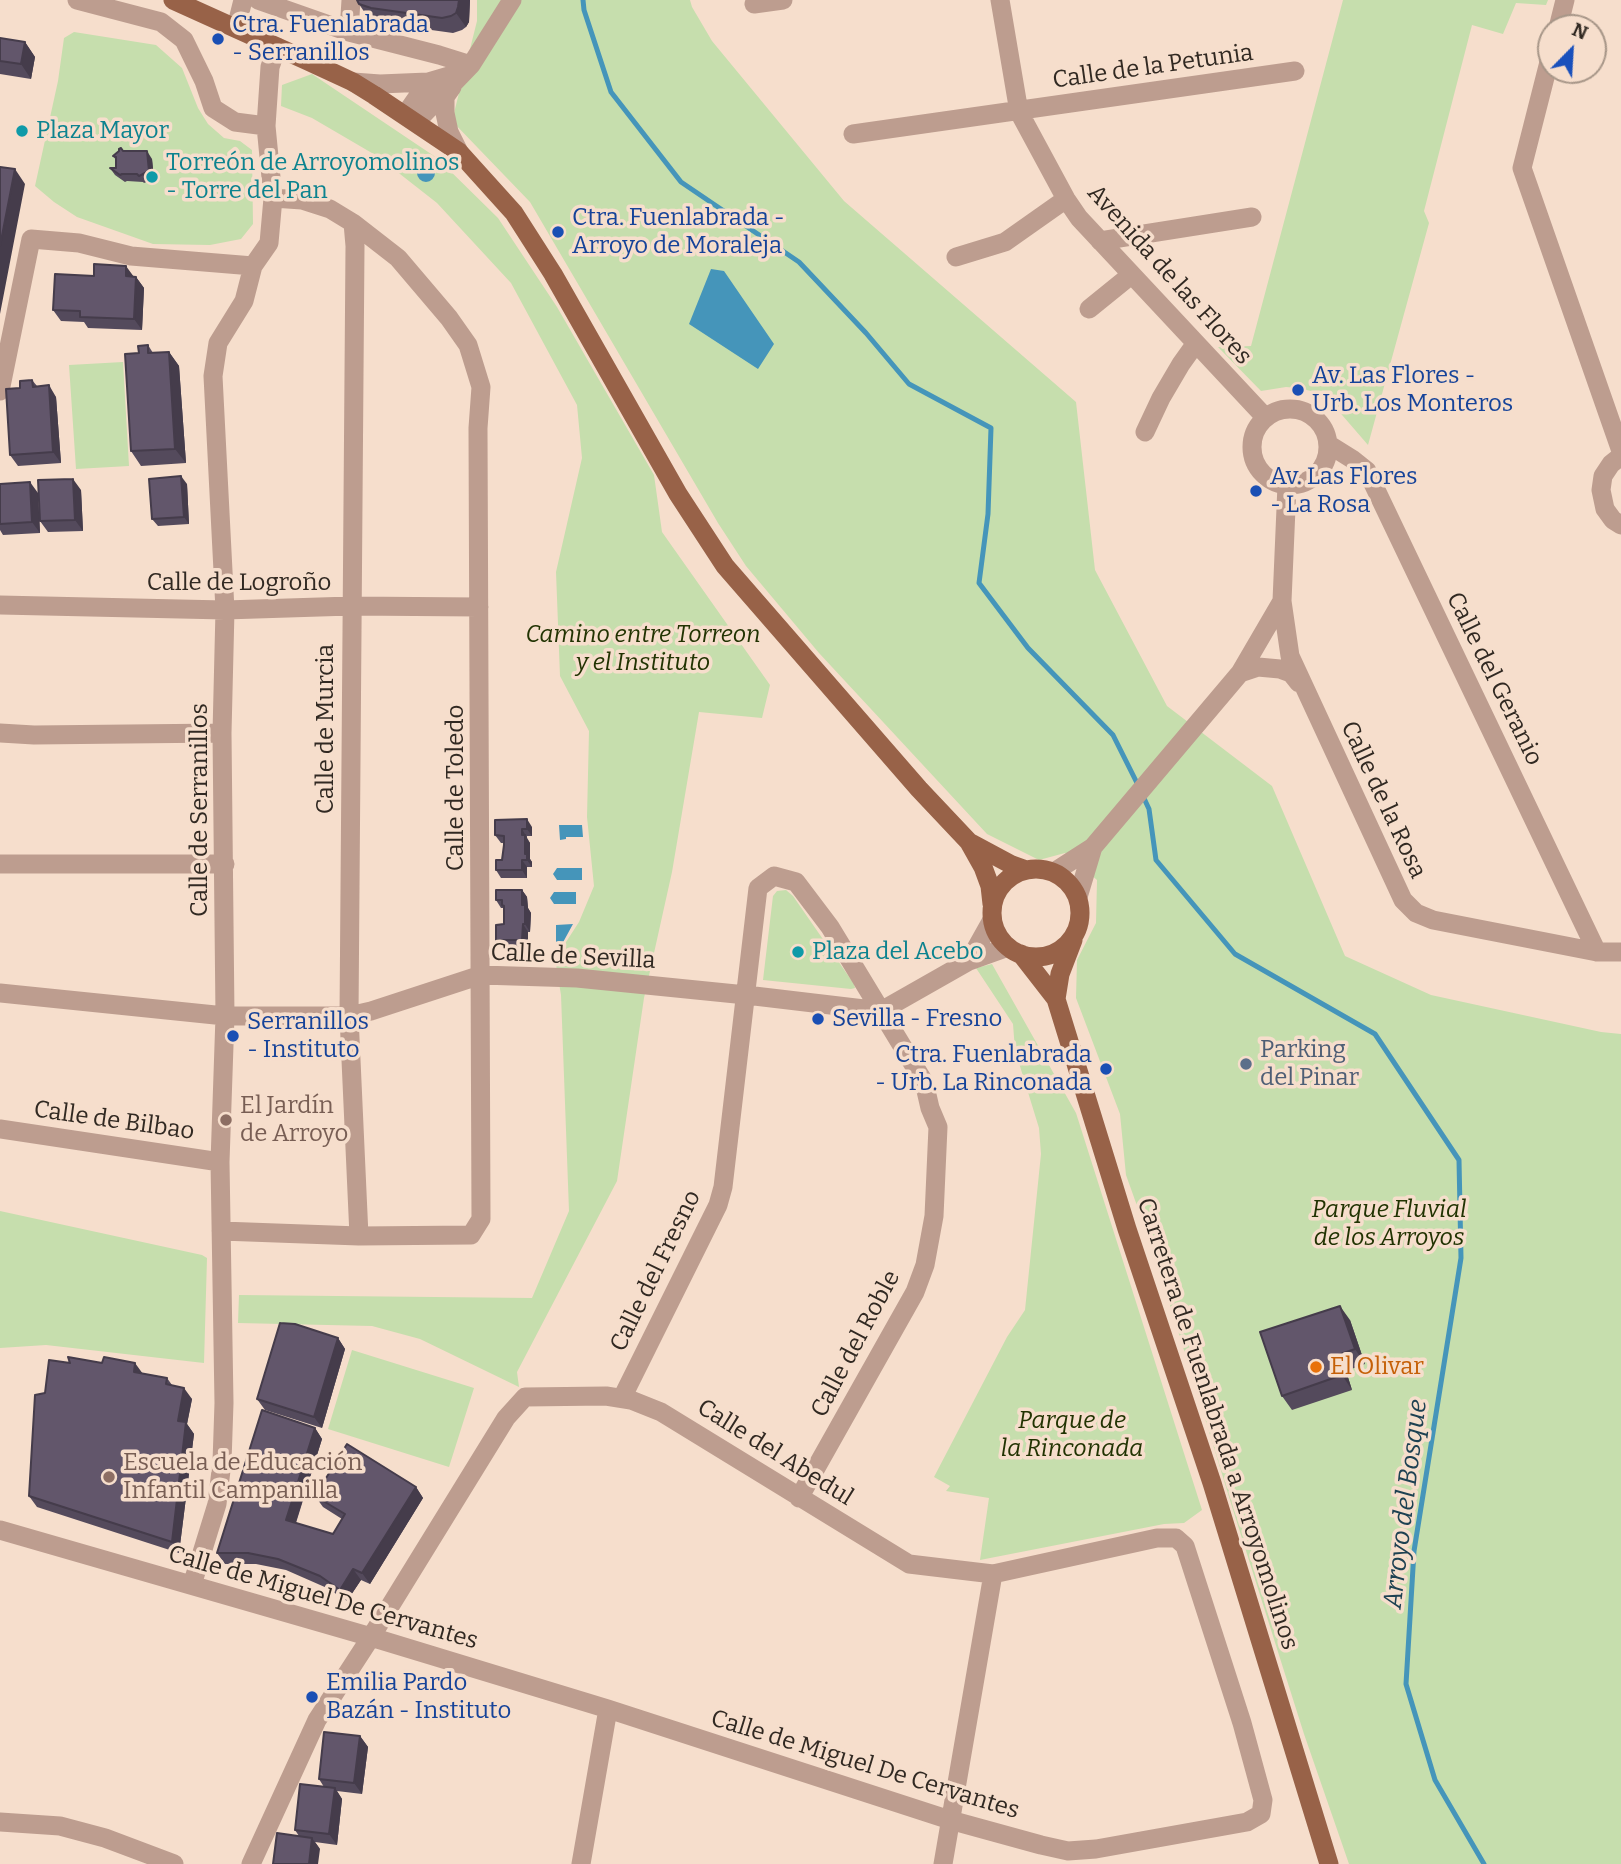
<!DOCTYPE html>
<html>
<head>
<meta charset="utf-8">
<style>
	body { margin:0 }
	#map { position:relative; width:1621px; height:1864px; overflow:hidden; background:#f6decc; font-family:Bitter,serif }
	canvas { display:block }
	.north { position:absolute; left:1537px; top:14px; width:70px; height:70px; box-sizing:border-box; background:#f6decc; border:2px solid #a79688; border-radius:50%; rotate:24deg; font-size:19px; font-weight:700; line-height:28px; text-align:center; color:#312922 }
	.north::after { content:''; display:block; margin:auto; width:24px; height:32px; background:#1950bc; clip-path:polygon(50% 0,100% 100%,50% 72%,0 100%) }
</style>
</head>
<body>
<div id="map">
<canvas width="1621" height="1864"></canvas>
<div class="north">N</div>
</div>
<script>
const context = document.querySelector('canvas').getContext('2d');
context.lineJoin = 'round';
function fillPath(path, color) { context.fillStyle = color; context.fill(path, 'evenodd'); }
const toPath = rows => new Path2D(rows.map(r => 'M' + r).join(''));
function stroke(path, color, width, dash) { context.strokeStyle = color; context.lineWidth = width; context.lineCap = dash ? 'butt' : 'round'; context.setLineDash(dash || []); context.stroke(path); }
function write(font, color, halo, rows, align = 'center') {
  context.font = font + ' Bitter,serif'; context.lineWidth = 7; context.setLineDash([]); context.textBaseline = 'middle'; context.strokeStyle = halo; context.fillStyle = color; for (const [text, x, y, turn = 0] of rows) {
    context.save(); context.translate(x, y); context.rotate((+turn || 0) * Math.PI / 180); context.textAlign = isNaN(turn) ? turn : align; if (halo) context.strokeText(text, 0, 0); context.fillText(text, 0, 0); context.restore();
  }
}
fillPath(toPath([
	[477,0,690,0,692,7,712,41,844,201,1076,402,1095,570,1167,706,1272,786,1345,956,1431,995,1601,1032,1621,1034,1621,1864,1349,1864,1304,1734,1234,1513,1155,1256,1126,1175,1120,1114,1076,998,1077,960,1096,923,1097,880,1065,853,1039,860,987,834,819,653,746,566,718,523,530,202,452,121,477,21],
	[1343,0,1548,0,1546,5,1516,3,1503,34,1472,25,1424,211,1429,223,1368,445,1336,408,1311,391,1298,388,1286,387,1261,391,1218,347,1251,346],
	[74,32,156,45,182,68,198,108,208,124,224,138,240,141,252,150,253,224,241,239,210,245,153,244,77,217,54,202,35,186,58,81,64,38],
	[312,74,437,158,498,218,557,307,654,475,662,532,770,685,762,718,699,712,672,872,644,998,617,1181,517,1372,519,1387,420,1339,372,1326,238,1323,239,1295,532,1298,569,1211,561,995,555,959,579,922,594,886,587,817,589,731,560,676,556,572,582,458,577,405,511,283,437,203,377,156,312,118,281,106,282,85],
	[123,362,129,466,76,469,69,365],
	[786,890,793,896,854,984,855,988,851,989,763,980,773,896,777,891],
	[992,964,1076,1113,1202,1510,1184,1523,1164,1524,980,1560,989,1498,946,1491,950,1486,934,1477,1007,1337,1025,1310,1041,1154,1039,1128,1015,1050,1013,1024,976,968],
	[0,1211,202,1255,207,1258,204,1363,46,1345,0,1348],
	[352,1350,474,1388,449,1467,328,1429]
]), '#c6dead');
fillPath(toPath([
	'417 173a9 9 0 1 1 18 0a9 9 0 1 1-18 0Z',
	[711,269,724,271,774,344,758,369,689,324],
	[559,825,582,825,583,837,566,837,566,839,560,840],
	[557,868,582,868,582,880,557,880,553,874],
	[554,892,576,892,576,904,554,904,550,898],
	[573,924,561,946,556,946,556,925]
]), '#4595ba');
stroke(toPath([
	[583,0,584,10,611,92,681,182,799,262,866,333,909,384,991,428,988,514,979,583,1028,648,1113,735,1138,785],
	[1142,794,1149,809,1156,860,1235,954,1375,1034,1459,1160,1461,1258,1414,1551,1406,1684,1435,1780,1484,1864]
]), '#4595ba', 5);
stroke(toPath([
	[77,0,161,22,184,40,204,81,213,108,235,122,266,126],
	[258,0,349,32,439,55,471,65],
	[1000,0,1019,112,1066,199,1079,218,1265,417],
	[754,4,783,0],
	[236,28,243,0],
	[1558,28,1565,0],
	[349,32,351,0],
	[1551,54,1522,168,1621,451],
	[353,82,380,84,428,82,462,72],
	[452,87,445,97,445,113,449,132,459,152],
	[405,115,428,82],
	[416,122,471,65,512,0],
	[853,134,1295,71],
	[353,223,355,246,349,1016,359,1236],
	[1100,241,1252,217],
	[956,257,1005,242,1066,199],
	[1089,309,1131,275],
	[0,391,31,239,79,243,131,256,253,266],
	'1252 447a38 38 0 1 1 76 0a38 38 0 1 1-76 0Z',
	[1145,432,1161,398,1181,364,1196,343],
	[1328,444,1352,459,1367,471,1597,952],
	[1621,456,1611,464,1603,476,1601,490,1605,509,1613,520,1621,525],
	[1282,601,1290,656,1403,900,1416,913,1433,920,1597,952,1621,952],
	[0,605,225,610,351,606,479,607],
	[1240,673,1258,667,1280,669,1291,673,1299,683],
	[0,733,34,735,222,733],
	[0,864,225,864],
	[1054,872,1093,847,1240,673,1282,601,1287,485],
	[1078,897,1093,847],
	[969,961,992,920],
	[0,993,225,1016,349,1016,371,1011,481,975,577,978,746,995,881,1011,969,961,1008,947],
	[0,1129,220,1162],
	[221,1231,359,1236,471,1235,481,1219,478,428,481,387,468,345,449,318,398,258,353,223,330,209,302,200,273,198],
	[622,1398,718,1205,723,1187,758,888,774,876,796,882,830,927,924,1082,930,1108,938,1127,934,1216,925,1265,915,1292,799,1498],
	[0,1530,371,1637,608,1709,950,1820,1041,1845,1068,1851,1096,1849,1247,1822,1261,1814,1263,1800,1242,1723,1185,1546,1176,1538,1157,1538,993,1574,909,1564,661,1412,631,1400,606,1396,525,1397,506,1418,371,1637,317,1720,251,1864],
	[192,1585,217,1504,222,1462,224,1403,220,1162,225,1016,222,733,225,610,213,376,218,343,244,301,253,266,269,243,273,198,266,126,270,67,277,47],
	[0,1822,60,1826,105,1838,174,1864],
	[581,1864,608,1709],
	[943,1864,993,1574]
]), '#bd9d8f', 19);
stroke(toPath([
	[173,0,308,61,353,82,374,95,459,152,514,213,553,274,678,494,725,566,919,789,969,842,983,867,990,886,992,904],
	[971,843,1012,865,1026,870],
	'992 913a44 44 0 1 1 88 0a44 44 0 1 1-88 0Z',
	[1021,954,1056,999,1127,1229,1212,1483,1329,1864],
	[1056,999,1060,974,1073,940]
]), '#986248', 19);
fillPath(toPath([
	[470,0,469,22,466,27,462,30,453,33,381,23,369,19,359,4],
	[0,38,25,42,35,57,31,79,0,74],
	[123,151,152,159,154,179,144,183,143,182,127,181,125,182,115,175,110,168,116,168,116,160,113,156],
	[134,277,136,277,144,288,142,330,88,328,84,322,61,321,53,310],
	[148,345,153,353,169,352,179,366,186,463,141,466,131,451,139,353],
	[32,380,37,386,56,397,61,463,18,466,10,455,20,388],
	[0,484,38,493,40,533,3,535,0,530],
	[187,484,189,524,158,526,152,519],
	[81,490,83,531,48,532,40,521],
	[532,827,532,836,527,836,527,839,530,843,530,859,532,862,532,867,527,867,527,878,501,878,496,870,502,860,504,843,501,843,495,835],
	[522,890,527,897,528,908,531,913,530,932,528,932,528,948,501,948,496,940,504,924,504,908,501,908,496,900],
	[1350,1320,1365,1364,1346,1371,1352,1390,1292,1410,1282,1396],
	[338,1338,345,1349,322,1428,265,1410,257,1399],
	[143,1374,167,1378,172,1385,192,1399,187,1424,194,1434,179,1553,37,1507,29,1496],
	[315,1428,322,1439,296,1523,333,1534,342,1519,323,1507,315,1496,416,1487,423,1498,370,1584,361,1580,347,1601,327,1588,286,1570,256,1564,225,1564,217,1553],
	[360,1736,368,1747,362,1794,337,1791,342,1799,337,1845,315,1842,320,1849,299,1836,295,1830,324,1787,319,1779]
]), '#544a5c');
fillPath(toPath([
	[459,0,470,0,469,22,466,27,456,13],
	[25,42,35,57,31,79,21,64],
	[147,151,152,159,154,179,149,171],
	[15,169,25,184,0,314,0,246],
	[126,266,134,277,126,276],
	[136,277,144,288,142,330,134,319],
	[169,352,179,366,186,463,175,449],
	[49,385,56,397,61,463,53,452],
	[181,476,187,484,189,524,184,517],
	[73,479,81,490,83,531,75,520],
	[30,482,38,493,40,533,32,522],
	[527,819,532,827,532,836,527,829],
	[522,829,530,843,530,859,532,862,532,867,527,860,525,854],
	[522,860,527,867,527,878,522,870],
	[522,890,527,897,528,908,531,913,530,932,525,924,522,905],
	[523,924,528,932,528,948,522,940],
	[1340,1306,1350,1320,1365,1364,1355,1349],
	[338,1338,345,1349,322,1428,314,1417],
	[1335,1356,1346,1371,1352,1390,1342,1375],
	[135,1363,143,1374,134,1372],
	[184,1388,192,1399,187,1424,194,1434,179,1553,172,1542,178,1421],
	[315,1428,322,1439,293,1531,286,1520],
	[416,1487,423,1498,370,1584,362,1573],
	[353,1569,361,1580,347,1601,340,1590],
	[360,1736,368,1747,362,1794,354,1783],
	[335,1788,342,1799,337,1845,329,1834],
	[312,1838,320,1849,318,1864,309,1864]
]), '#453c4b');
const building = toPath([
	[357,0,459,0,458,7,456,13,451,16,442,18,371,8,359,4,357,0],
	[0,38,25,42,21,64,0,61,0,38],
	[121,148,123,151,147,151,149,171,139,176,137,174,122,174,120,175,110,168,116,168,116,157,113,156,119,151,119,149,121,148],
	[0,167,15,169,0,246,0,167],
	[94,264,126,266,126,276,136,277,134,319,80,317,80,311,53,310,55,274,94,276,94,264],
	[148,345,148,353,169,352,175,449,131,451,125,354,139,353,138,346,148,345],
	[32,380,33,387,49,385,53,452,10,455,6,389,20,388,20,381,32,380],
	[181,476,184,517,152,519,149,479,181,476],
	[73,479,75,520,40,521,38,480,73,479],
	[30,482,32,522,0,524,0,484,30,482],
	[527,819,527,829,522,829,522,835,525,835,525,854,527,854,527,860,522,860,522,870,496,870,496,860,502,860,504,845,504,836,495,835,495,820,527,819],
	[496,890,522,890,522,905,525,905,525,924,523,924,522,940,496,940,496,925,504,924,504,906,502,905,502,900,496,900,496,890],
	[1340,1306,1355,1349,1335,1356,1342,1375,1282,1396,1260,1332,1340,1306],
	[280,1323,295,1324,338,1338,314,1417,257,1399,280,1323],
	[68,1357,102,1363,104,1357,135,1363,134,1372,167,1378,166,1384,184,1388,178,1421,186,1422,172,1542,29,1496,35,1395,45,1393,49,1360,70,1363,68,1357],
	[262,1410,315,1428,286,1520,333,1534,345,1514,315,1496,347,1444,416,1487,362,1573,353,1569,340,1590,320,1576,278,1559,248,1553,217,1553,262,1410],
	[324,1732,360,1736,354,1783,319,1779,324,1732],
	[300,1784,335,1788,329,1834,295,1830,300,1784],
	[277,1833,312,1838,309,1864,273,1864,277,1833]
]);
fillPath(building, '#62566b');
stroke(building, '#453c4b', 2);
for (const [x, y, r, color] of [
	[218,39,7,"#1a4fb4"],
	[22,131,7,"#0f9aa8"],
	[152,177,7,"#0f9aa8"],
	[558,232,7,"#1a4fb4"],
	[1298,390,7,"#1a4fb4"],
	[1256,491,7,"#1a4fb4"],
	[798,952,7,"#0f9aa8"],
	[818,1019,7,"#1a4fb4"],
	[233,1036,7,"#1a4fb4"],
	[1246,1064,7,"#5c6f8a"],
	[1106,1069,7,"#1a4fb4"],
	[226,1120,7,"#8d6e63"],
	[1316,1367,7,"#e8710a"],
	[109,1477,7,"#8d6e63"],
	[312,1697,7,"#1a4fb4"]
]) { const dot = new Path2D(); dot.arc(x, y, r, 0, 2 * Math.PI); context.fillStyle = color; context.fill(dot); stroke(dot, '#f6decc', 2.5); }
write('24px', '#164399', '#f6decc', [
	["Ctra. Fuenlabrada",232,25],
	["- Serranillos",232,53],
	["Ctra. Fuenlabrada -",572,218],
	["Arroyo de Moraleja",572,246],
	["Av. Las Flores -",1312,376],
	["Urb. Los Monteros",1312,404],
	["Av. Las Flores",1270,477],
	["- La Rosa",1270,505],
	["Sevilla - Fresno",832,1019],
	["Serranillos",247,1022],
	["- Instituto",247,1050],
	["Ctra. Fuenlabrada",1092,1055,"right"],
	["- Urb. La Rinconada",1092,1083,"right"],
	["Emilia Pardo",326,1683],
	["Bazán - Instituto",326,1711]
], 'left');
write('24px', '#312922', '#f6decc', [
	["Calle de la Petunia",1153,67,-8],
	["Avenida de las Flores",1169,275,48],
	["Calle de Logroño",239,583],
	["Calle del Geranio",1494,679,64],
	["Calle de Murcia",326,729,-90],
	["Calle de Toledo",456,788,-90],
	["Calle de la Rosa",1383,800,65],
	["Calle de Serranillos",200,810,-90],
	["Calle de Sevilla",573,957,3],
	["Calle de Bilbao",114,1121,8],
	["Calle del Fresno",656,1271,-64],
	["Calle del Roble",856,1344,-62],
	["Carretera de Fuenlabrada a Arroyomolinos",1217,1424,72],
	["Calle del Abedul",775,1453,32],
	["Calle de Miguel De Cervantes",323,1598,16],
	["Calle de Miguel De Cervantes",865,1765,17]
]);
write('24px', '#0d838f', '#f6decc', [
	["Plaza Mayor",36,131],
	["Torreón de Arroyomolinos",166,163],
	["- Torre del Pan",166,191],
	["Plaza del Acebo",812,952]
], 'left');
write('italic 24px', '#213302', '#f6decc', [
	["Camino entre Torreon",643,635],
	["y el Instituto",643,663],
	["Parque Fluvial",1389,1210],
	["de los Arroyos",1389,1238],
	["Parque de",1072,1421],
	["la Rinconada",1072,1449]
]);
write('24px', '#4e5e75', '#f6decc', [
	["Parking",1260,1050],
	["del Pinar",1260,1078]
], 'left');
write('24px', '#785e54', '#f6decc', [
	["El Jardín",240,1106],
	["de Arroyo",240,1134],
	["Escuela de Educación",123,1463],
	["Infantil Campanilla",123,1491]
], 'left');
write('24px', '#c56008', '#f6decc', [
	["El Olivar",1330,1367]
], 'left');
write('italic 26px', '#1e4152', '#f6decc', [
	["Arroyo del Bosque",1406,1504,-83]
]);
</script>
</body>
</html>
